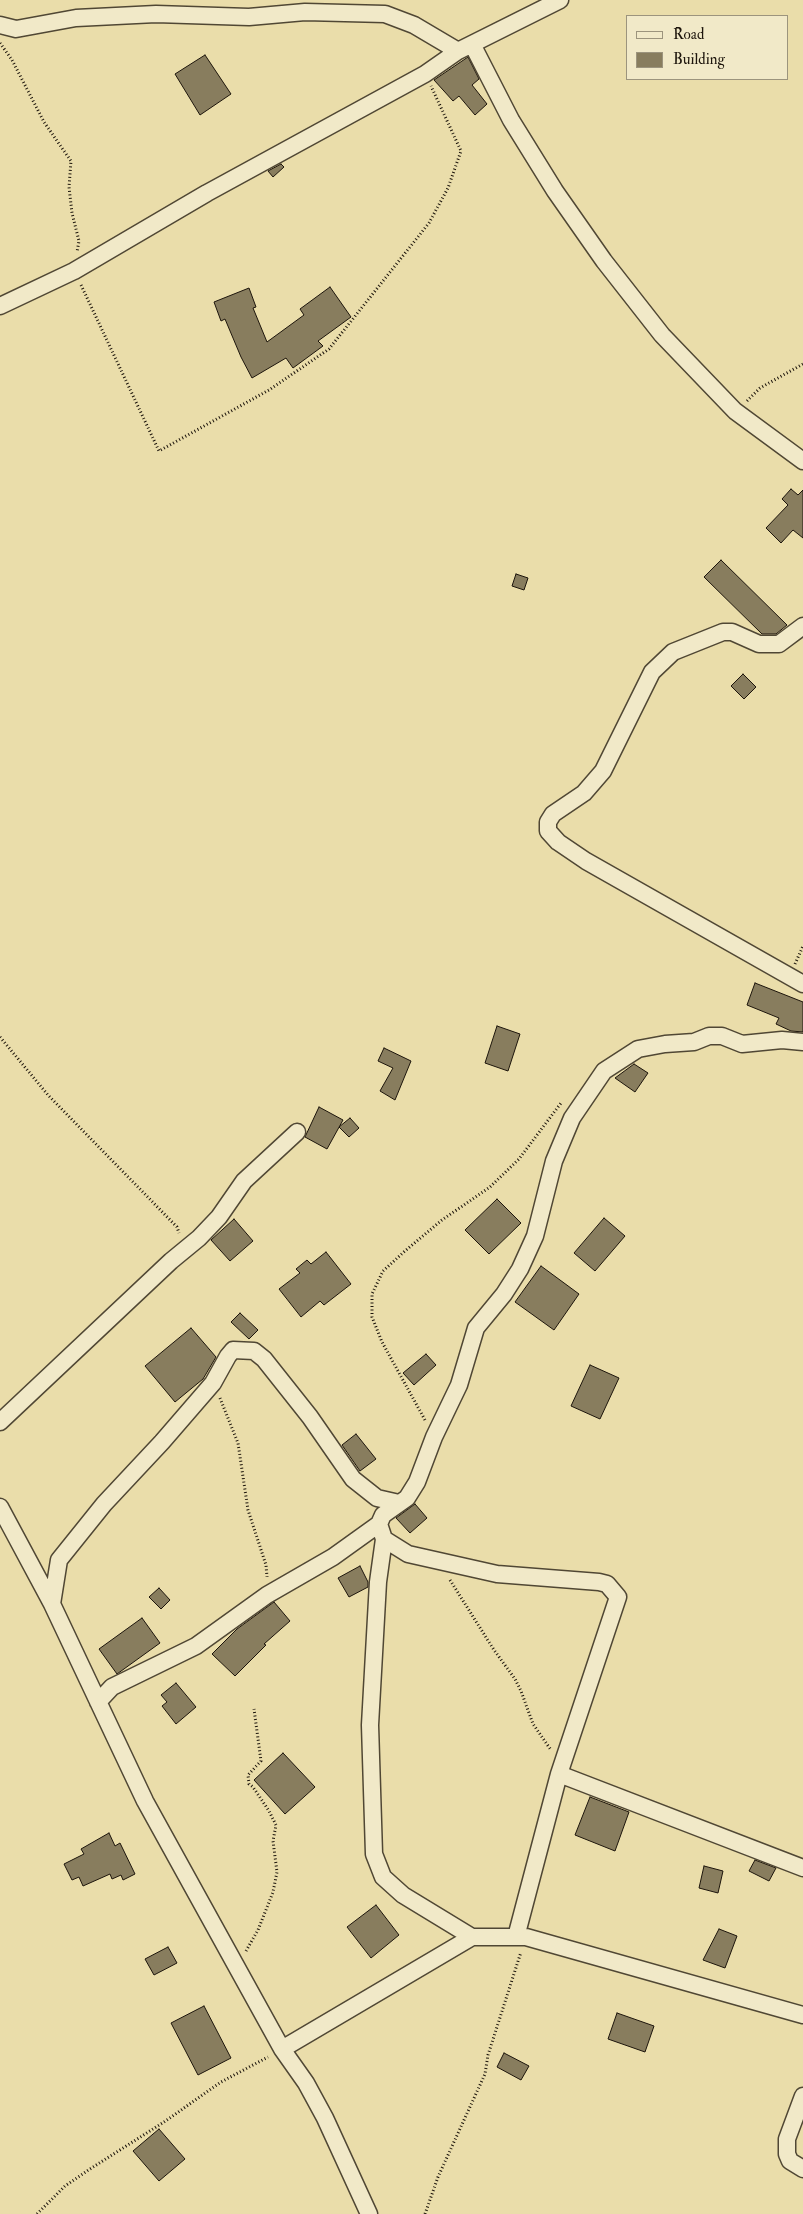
<!DOCTYPE html>
<html>
<head>
<meta charset="utf-8">
<style>
	body { margin:0 }
	#map { position:relative; width:803px; height:2214px; overflow:hidden; background:#eaddaa; font-family:"IM FELL Double Pica",serif }
	canvas { display:block }
	.legend { position:absolute; left:626px; top:15px; width:162px; height:65px; box-sizing:border-box; background:#f1e9c8; border:1px solid #9c947d; margin:0; padding:6px 9px; list-style:none; font-size:15px; color:#1d150c }
	.legend li { display:flex; align-items:center; gap:10px; height:25px }
	.legend b { width:25px; border:1px solid #9c947d }
</style>
</head>
<body>
<div id="map">
<canvas width="803" height="2214"></canvas>
<ul class="legend">
<li><b style="height:6px;background:#f1e9c8"></b>Road</li>
<li><b style="height:14px;background:#887d5e"></b>Building</li>
</ul>
</div>
<script>
const context = document.querySelector('canvas').getContext('2d');
context.lineJoin = 'round';
function fillPath(path, color) { context.fillStyle = color; context.fill(path, 'evenodd'); }
const toPath = rows => new Path2D(rows.map(r => 'M' + r).join(''));
function stroke(path, color, width, dash) { context.strokeStyle = color; context.lineWidth = width; context.lineCap = dash ? 'butt' : 'round'; context.setLineDash(dash || []); context.stroke(path); }
const building = toPath([
	[205,55,231,94,200,115,175,74,205,55],
	[468,57,479,79,472,85,487,104,475,115,459,96,453,101,434,80,468,57],
	[281,164,284,167,273,177,268,171,281,164],
	[330,287,351,317,318,341,323,346,293,368,286,358,252,378,241,357,225,319,221,321,214,302,249,288,256,307,253,308,267,342,304,315,300,309,330,287],
	[791,489,798,495,803,490,803,538,793,530,781,543,766,528,788,505,782,499,791,489],
	[721,560,787,625,776,634,762,634,704,577,721,560],
	[516,574,528,578,524,590,512,586,516,574],
	[743,674,756,687,744,699,731,686,743,674],
	[755,983,803,1002,803,1032,791,1031,776,1024,779,1018,747,1005,755,983],
	[497,1026,520,1034,508,1071,485,1063,497,1026],
	[384,1048,411,1061,395,1100,380,1091,393,1068,378,1061,384,1048],
	[634,1064,648,1073,635,1092,615,1078,634,1064],
	[319,1107,343,1120,327,1149,305,1137,319,1107],
	[350,1118,359,1128,349,1137,339,1127,350,1118],
	[497,1199,521,1223,489,1254,465,1230,497,1199],
	[604,1218,625,1236,595,1271,574,1253,604,1218],
	[234,1219,253,1241,230,1261,211,1240,234,1219],
	[326,1252,351,1284,324,1305,320,1301,301,1317,279,1289,300,1273,296,1269,307,1260,311,1264,326,1252],
	[541,1266,579,1294,554,1330,515,1302,541,1266],
	[240,1313,258,1330,249,1339,231,1322,240,1313],
	[191,1328,216,1357,203,1379,175,1402,145,1366,191,1328],
	[426,1354,436,1365,414,1385,403,1373,426,1354],
	[590,1365,619,1378,600,1419,571,1406,590,1365],
	[356,1434,376,1459,360,1471,342,1445,356,1434],
	[415,1504,427,1518,410,1533,396,1518,415,1504],
	[360,1566,368,1582,368,1587,349,1597,338,1578,360,1566],
	[159,1588,170,1600,161,1609,149,1597,159,1588],
	[274,1602,290,1621,264,1644,266,1645,235,1676,212,1654,237,1629,274,1602],
	[142,1618,160,1643,117,1674,99,1649,142,1618],
	[176,1683,196,1707,176,1724,162,1706,167,1702,161,1695,176,1683],
	[283,1753,315,1787,285,1814,254,1780,283,1753],
	[590,1797,629,1812,615,1851,575,1835,590,1797],
	[109,1833,115,1846,120,1843,135,1874,123,1880,121,1875,112,1879,110,1874,83,1886,79,1877,72,1880,64,1864,84,1854,81,1849,109,1833],
	[755,1860,776,1868,769,1881,749,1871,755,1860],
	[704,1866,723,1871,718,1893,699,1888,704,1866],
	[376,1905,399,1935,371,1958,347,1927,376,1905],
	[719,1929,737,1936,725,1968,703,1960,719,1929],
	[168,1947,177,1963,154,1975,145,1959,168,1947],
	[204,2006,231,2058,198,2075,171,2023,204,2006],
	[617,2013,654,2026,645,2052,608,2039,617,2013],
	[504,2053,529,2066,521,2080,497,2067,504,2053],
	[159,2129,185,2159,159,2181,133,2151,159,2129]
]);
fillPath(building, '#887d5e');
stroke(building, '#1d150c', 1);
const minor = toPath([
	[0,25,16,29,76,18,156,14,249,17,305,12,385,14,414,25,458,51],
	[472,44,511,120,555,191,604,261,662,335,735,411,803,461],
	[0,306,74,271,207,193,425,74,458,51,560,0],
	[803,626,779,644,759,644,732,632,723,632,673,652,652,672,603,771,584,793,553,814,548,822,548,831,558,842,586,861,803,984],
	[0,1422,171,1261,199,1238,219,1217,244,1181,297,1132],
	[0,1507,52,1604,145,1801,282,2049,306,2083,325,2118,369,2214],
	[384,1539,408,1554,497,1574,599,1582,607,1584,618,1597,559,1774,516,1937],
	[52,1604,59,1560,104,1504,162,1442,213,1383,228,1356,233,1350,254,1351,264,1359,310,1417,353,1479,377,1498,399,1503],
	[98,1702,112,1687,196,1646,267,1595,333,1557,379,1524],
	[559,1774,803,1868],
	[472,1937,403,1895,383,1877,374,1854,370,1725,378,1582,384,1539,379,1524,383,1515,407,1498,417,1482,434,1437,459,1385,476,1328,504,1294,520,1269,535,1236,554,1161,572,1118,604,1071,638,1049,665,1044,694,1042,709,1036,722,1036,742,1044,782,1040,803,1042],
	[282,2049,472,1937,526,1937,803,2015],
	[803,2096,787,2139,787,2154,790,2161,803,2169]
]);
stroke(minor, '#504734', 19);
stroke(toPath([
	[0,43,12,60,44,122,71,161,69,187,72,213,79,241,77,252],
	[81,285,159,451,269,390,329,349,429,223,448,188,461,151,431,86],
	[747,401,760,388,803,364],
	[795,964,803,946],
	[0,1037,48,1095,177,1227,179,1233],
	[220,1398,238,1443,248,1510,266,1565,267,1577],
	[425,1420,382,1342,372,1317,372,1294,383,1271,405,1251,442,1220,490,1187,519,1159,561,1103],
	[450,1580,494,1650,515,1679,521,1691,533,1724,551,1750],
	[246,1951,258,1930,273,1892,277,1872,273,1841,276,1825,269,1811,253,1787,249,1784,248,1775,261,1761,254,1709],
	[37,2214,65,2186,90,2169,164,2122,221,2082,268,2057],
	[425,2214,438,2177,485,2074,488,2055,521,1952]
]), '#1d150c', 3, [1, 2.5]);
stroke(minor, '#f1e9c8', 16);
</script>
</body>
</html>
